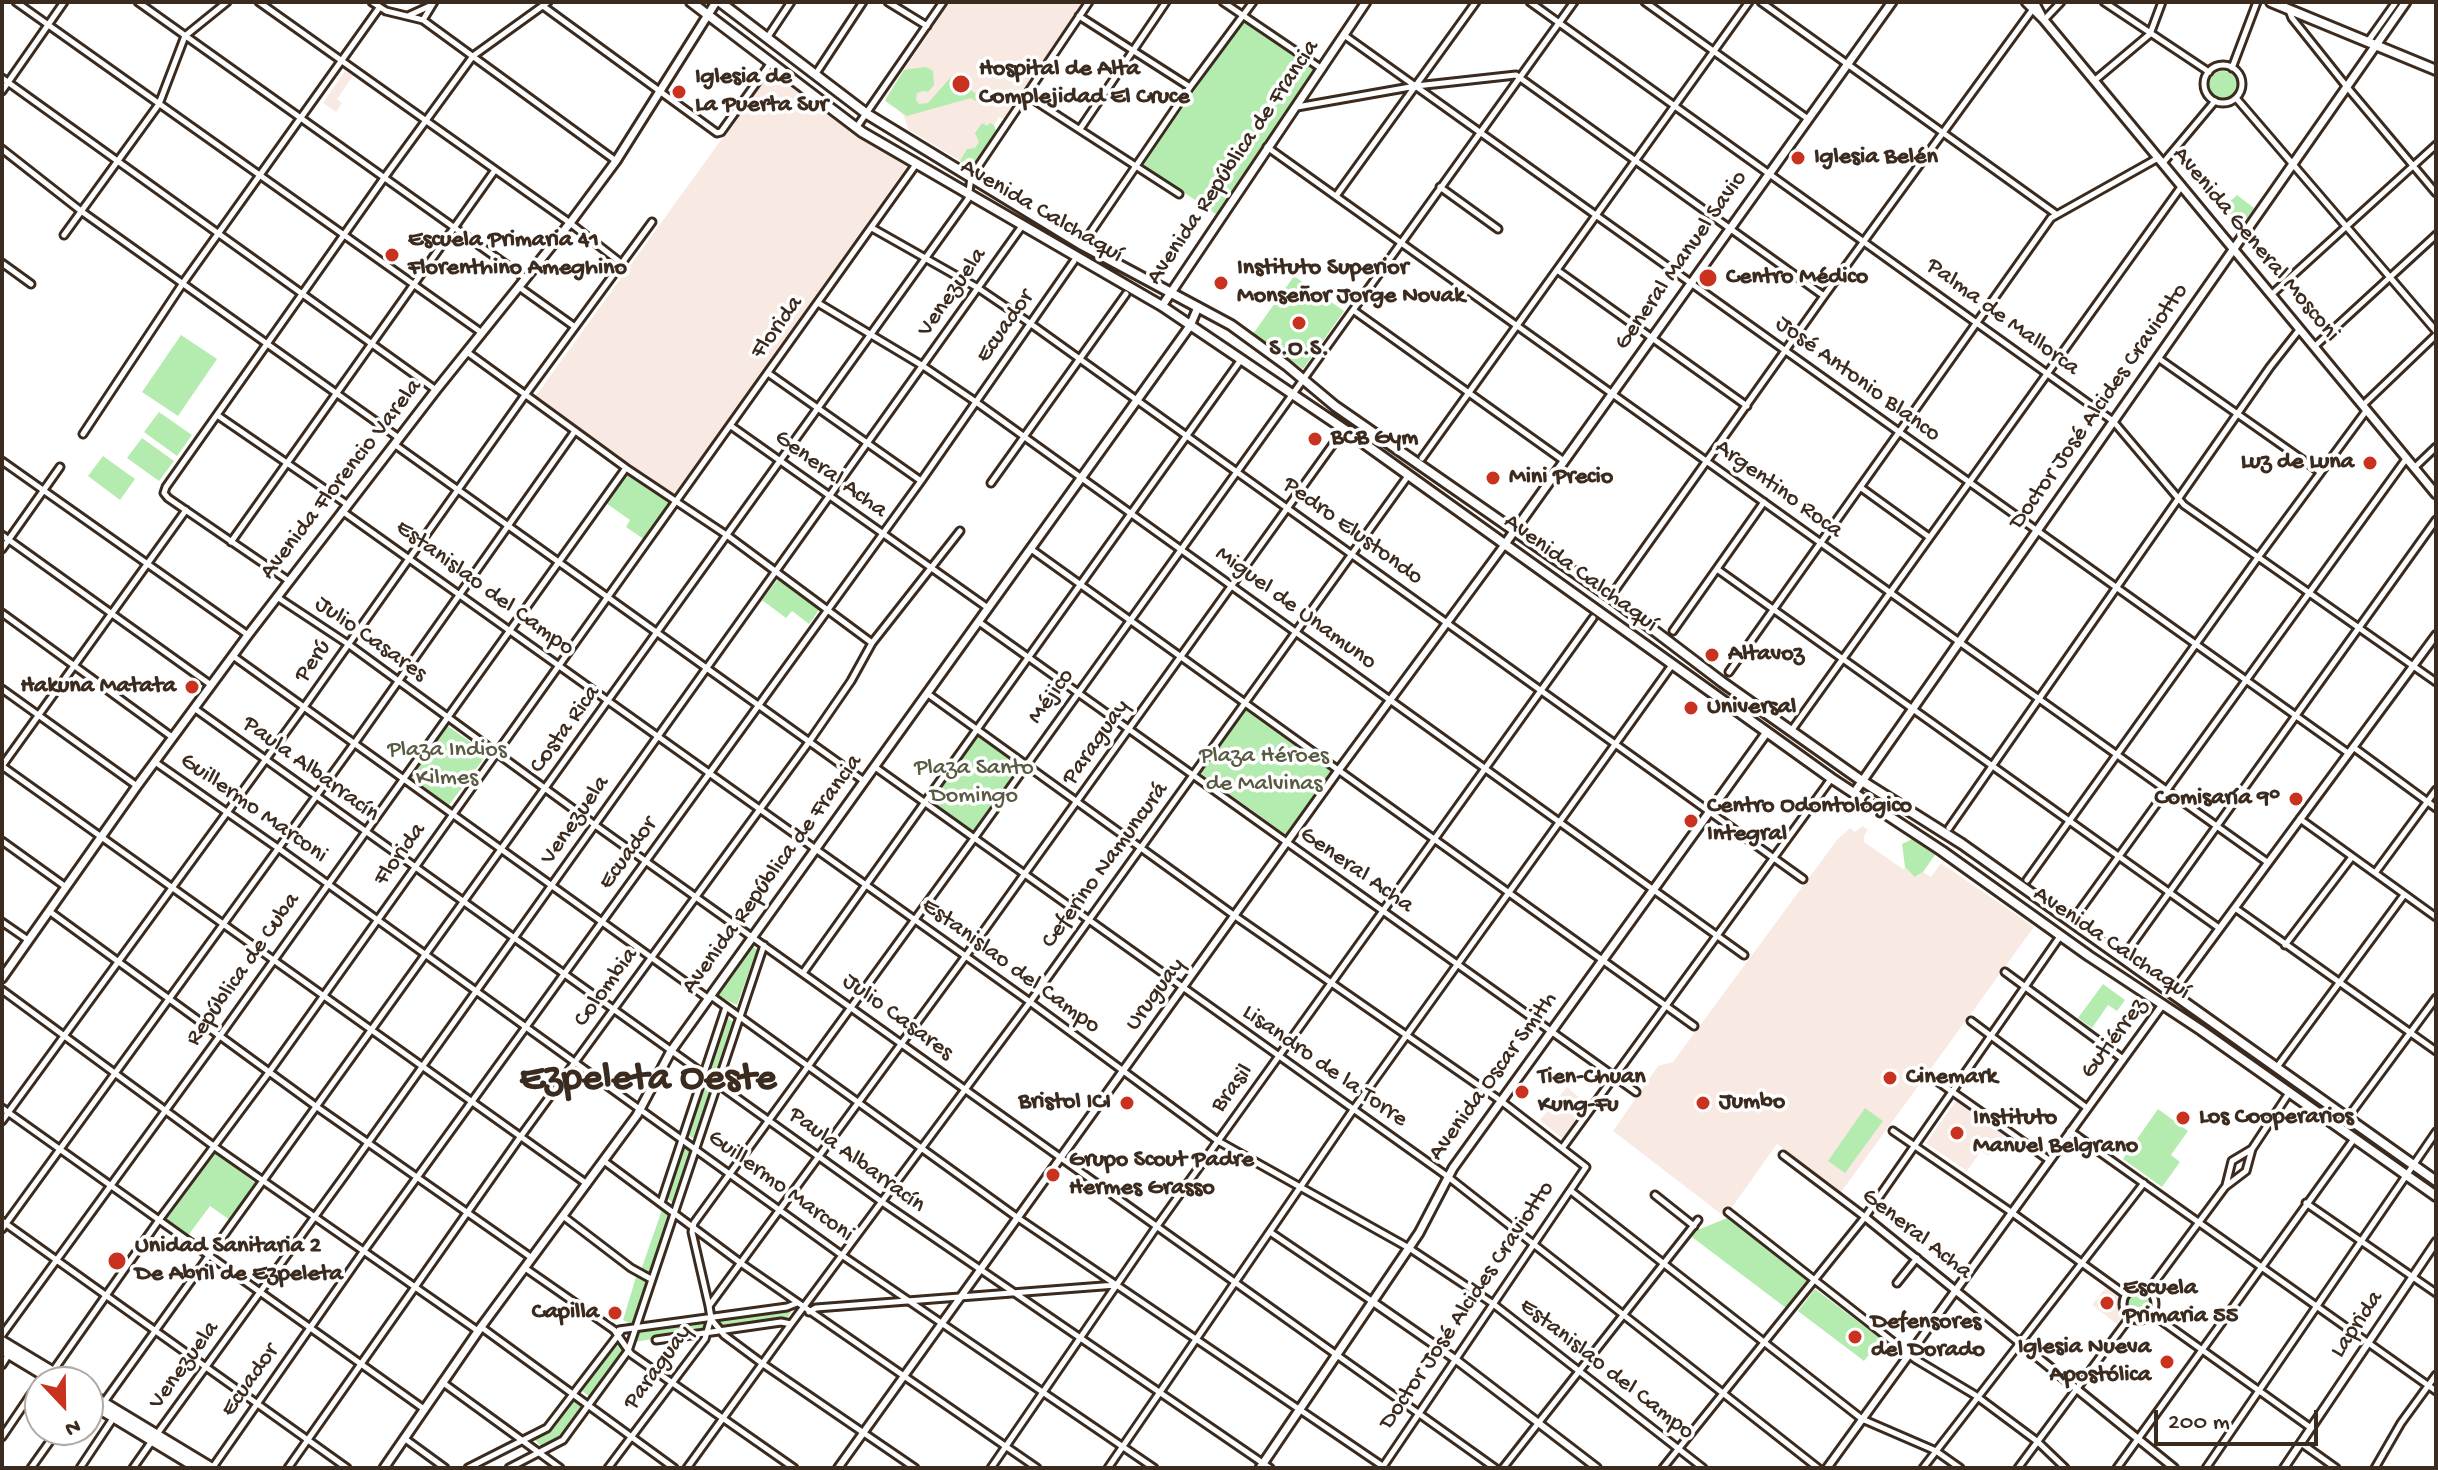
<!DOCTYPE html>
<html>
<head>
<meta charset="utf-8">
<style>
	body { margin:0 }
	#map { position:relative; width:2438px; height:1470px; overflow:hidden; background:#fff; font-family:"Gochi Hand",sans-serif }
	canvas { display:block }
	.frame { position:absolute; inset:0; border:4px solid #3b2a1e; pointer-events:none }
	.north { position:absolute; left:24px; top:1366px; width:80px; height:80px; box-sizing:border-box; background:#fff; border:2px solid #b1aaa5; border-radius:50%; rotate:158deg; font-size:22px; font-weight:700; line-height:32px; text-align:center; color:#3b2a1e }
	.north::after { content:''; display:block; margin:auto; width:28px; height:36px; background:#c8321e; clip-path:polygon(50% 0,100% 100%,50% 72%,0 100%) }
	.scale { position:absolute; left:2154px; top:1410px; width:164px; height:36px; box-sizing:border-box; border:4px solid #3b2a1e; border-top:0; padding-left:10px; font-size:24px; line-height:28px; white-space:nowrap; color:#3b2a1e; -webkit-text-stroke:6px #fff; paint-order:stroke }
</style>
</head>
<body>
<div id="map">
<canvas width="2438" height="1470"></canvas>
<div class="frame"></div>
<div class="north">N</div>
<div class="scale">200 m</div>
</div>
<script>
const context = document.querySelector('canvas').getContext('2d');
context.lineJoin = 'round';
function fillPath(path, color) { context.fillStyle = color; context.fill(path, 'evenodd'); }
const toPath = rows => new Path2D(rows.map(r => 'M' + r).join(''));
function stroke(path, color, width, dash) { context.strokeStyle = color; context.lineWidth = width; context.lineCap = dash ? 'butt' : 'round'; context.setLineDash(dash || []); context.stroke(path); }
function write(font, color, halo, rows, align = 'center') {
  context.font = font + ' "Gochi Hand",sans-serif'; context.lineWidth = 7; context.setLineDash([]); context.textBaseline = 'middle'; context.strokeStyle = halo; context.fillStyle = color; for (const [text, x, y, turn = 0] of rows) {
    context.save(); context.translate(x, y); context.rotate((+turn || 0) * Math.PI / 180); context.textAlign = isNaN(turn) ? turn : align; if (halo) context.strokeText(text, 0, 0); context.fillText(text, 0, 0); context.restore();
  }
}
fillPath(toPath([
	[950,2,1083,2,1004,119,999,117,994,125,996,131,973,164,969,166,908,129,904,116,885,98],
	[345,71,353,76,337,99,342,103,336,112,323,103],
	[771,71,802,92,804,106,811,111,820,110,908,165,674,496,535,397],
	[1862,826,1868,830,1864,836,1864,842,1903,869,1905,867,1917,877,1923,872,1931,877,1941,863,2034,927,1841,1192,1777,1144,1725,1217,1613,1131,1658,1066,1673,1062,1837,840,1850,828,1855,832],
	[1567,1087,1588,1105,1562,1138,1540,1120],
	[1956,1101,2004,1135,1988,1156,1981,1151,1967,1171,1926,1143],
	[2107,1286,2120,1297,2119,1301,2124,1315,2117,1324,2092,1305]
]), '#f9e9e3');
fillPath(toPath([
	[1243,21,1314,68,1216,214,1143,165],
	[926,67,933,71,934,85,928,92,923,91,917,93,916,100,919,104,928,103,951,77,982,98,979,103,971,98,907,116,885,101,904,70],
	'2208 86a15 15 0 1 1 30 0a15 15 0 1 1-30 0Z',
	[982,123,987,126,990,123,994,125,996,131,973,164,969,166,960,161,967,149,975,148,979,142,975,133],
	[2237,195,2254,208,2240,228,2224,207],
	[1294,276,1344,311,1303,369,1253,334],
	[181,335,217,359,178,416,142,392],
	[159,412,192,435,177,456,144,432],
	[142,438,174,461,159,481,127,458],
	[103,456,135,479,120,500,88,476],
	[625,471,671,503,645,540,626,527,630,520,603,501],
	[778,579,819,610,809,624,792,611,786,618,762,600],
	[1245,710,1333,773,1288,836,1199,772],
	[445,724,487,754,449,805,407,775],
	[976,735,1020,765,972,832,929,801],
	[1912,839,1935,855,1923,872,1915,877,1905,867,1902,844],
	[751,945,757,950,737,1005,716,995],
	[2103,984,2125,1000,2117,1011,2108,1005,2092,1028,2078,1018],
	[728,1018,734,1023,719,1071,715,1072,708,1067,725,1019],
	[704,1082,713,1089,697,1137,692,1138,687,1133],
	[1865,1108,1883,1121,1845,1173,1828,1161],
	[2158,1109,2188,1131,2171,1155,2180,1162,2162,1187,2123,1159],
	[684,1145,692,1149,673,1203,666,1197],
	[214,1152,257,1184,230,1220,210,1206,187,1237,163,1220],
	[662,1210,669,1215,650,1274,641,1270],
	[1732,1216,1814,1281,1790,1311,1688,1234],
	[636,1277,647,1282,633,1325,623,1320],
	[1815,1289,1881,1339,1864,1361,1798,1311],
	'2125 1305a14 14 0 1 1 28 0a14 14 0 1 1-28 0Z',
	[782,1310,791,1312,787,1318,726,1327,719,1324,721,1319],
	[703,1322,703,1331,634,1342,638,1333,642,1330],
	[615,1344,624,1350,623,1354,590,1397,581,1390],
	[573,1400,583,1407,556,1440,542,1447,534,1439,548,1432]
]), '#b4ecaf');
const minor = toPath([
	[16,2,482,333],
	[138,2,525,278],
	[259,2,570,223,621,263],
	[372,2,386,11,423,20,616,161],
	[888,2,927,26],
	[1223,2,1322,69],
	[1530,2,2113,421,2184,505,2436,682],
	[1645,2,1808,119],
	[1761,2,2056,214],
	[2104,2,2209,72],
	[543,6,717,133,721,132,770,64],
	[2289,10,2292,18,2347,87,2436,193],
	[410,15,432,5],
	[1079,16,1190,87],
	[423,20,434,2],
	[2044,20,2061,2],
	[1344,35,2348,753],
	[767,38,791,2],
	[2369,40,2396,2],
	'2204 84a19 19 0 1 1 38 0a19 19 0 1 1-38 0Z',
	[2232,68,2257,2],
	[815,75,863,2],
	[2,78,436,390],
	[2094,81,2150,34,2162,2],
	[2,91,64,2],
	[1026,95,1179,194],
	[2236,98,2436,331],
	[1297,107,1416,86,1516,75,1824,296],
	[856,128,943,2],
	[1080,129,1166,2],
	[1267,147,2267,862],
	[2,149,81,211,399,438],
	[2163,163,2215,101],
	[1440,187,1498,229],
	[1336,196,1476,2],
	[872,228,978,288,1031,324,1803,879],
	[64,235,159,104,185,36,227,2],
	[1082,245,1190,87,1253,2],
	[2,263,31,284],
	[1557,270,1747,406],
	[519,287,575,327],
	[2271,295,2436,145],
	[818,303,923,366,976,402,1744,955],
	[1353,310,1564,461],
	[2314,347,2436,235],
	[467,352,626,468,728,536,872,643],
	[2158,358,2320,472],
	[768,373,921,481],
	[2363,405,2436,335],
	[217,415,348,505],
	[731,426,988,608],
	[83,434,183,283,379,8],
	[394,444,864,781],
	[1422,458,1749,2],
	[2,461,248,635],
	[2414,468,2436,447],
	[991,483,1126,294],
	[1860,487,1929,537],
	[342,511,1030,1002,1218,1141,1409,1248,1492,1303,1703,1468],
	[2,535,211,685],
	[231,542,495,170],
	[2,549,60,467],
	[1031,549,1694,1026],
	[1717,569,2219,928],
	[289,581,168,498,164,493,166,487,384,178,473,56,548,2],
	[277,597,348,644,595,825,1495,1468],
	[1610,597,1824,296,2033,9],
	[2,613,172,737],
	[979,622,1636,1092],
	[1673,631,1764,502],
	[233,656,709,999],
	[1729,672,2051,218,2158,158],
	[2,689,137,786],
	[928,694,1235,916,1501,1101,1586,1167,1382,1468],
	[194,708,882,1202,1270,1468],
	[1791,731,2181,187],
	[2353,747,2436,808],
	[155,762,278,848,843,1256,1154,1468],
	[2,766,587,1184],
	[2,766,186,510],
	[875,767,1447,1176,1818,1468],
	[2300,819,2436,917],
	[1949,828,2270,367,2299,330],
	[2,841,66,887],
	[2375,873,2436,790],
	[2027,880,2259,556,2366,411],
	[2235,908,2436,1051],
	[49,911,317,1107,532,1258],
	[2075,917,2406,459],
	[2,922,28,940],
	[2285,945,2352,857],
	[2123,957,2436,520],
	[2005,972,2123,1059],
	[803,973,1240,361],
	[2,990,219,1150,478,1331],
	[711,996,1018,1218,1384,1467],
	[1971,1021,2087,1108],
	[2277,1067,2404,895],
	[1930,1076,2049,1160],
	[2,1108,424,1409],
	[2351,1113,2436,998],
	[2,1121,304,707,525,395,652,222],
	[1893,1131,2011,1212,2126,1295],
	[2070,1131,2436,1391],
	[1563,1147,1831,779],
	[1783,1155,1865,1217],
	[604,1161,742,1264,1037,1468],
	[2226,1185,2232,1161,2252,1149,2289,1093],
	[1571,1191,1862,1419,1936,1451,1960,1468],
	[1655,1195,1694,1226],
	[661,1203,726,1007],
	[2306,1203,2436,1293],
	[1728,1212,1915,1359,1975,1395,2038,1442,2065,1468],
	[563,1216,631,1268,651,1279],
	[2,1221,347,1468],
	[2,1229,354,744,575,431],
	[1270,1232,1373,1302],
	[525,1268,614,1330,631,1354,794,1468],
	[1897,1283,1917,1258],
	'2123 1304a16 16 0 1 1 32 0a16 16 0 1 1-32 0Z',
	[2148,1291,2225,1187,2246,1171,2252,1149],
	[709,1306,692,1232,694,1223,975,837,1574,2],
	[809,1312,816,1308,1116,1285],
	[2152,1314,2311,1428],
	[711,1319,724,1335,763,1364,915,1468],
	[481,1327,674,1468],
	[619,1330,787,1307,797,1303],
	[2,1335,219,1037,626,468],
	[656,1340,781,1322,791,1324],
	[2,1365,9,1354],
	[53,1371,159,1220,270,1071,917,163],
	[442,1382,560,1468],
	[104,1402,968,199,971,177,1089,2],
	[157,1434,345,1175,1022,226],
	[2,1437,44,1375],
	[404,1438,445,1468],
	[2301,1443,2336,1468],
	[213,1467,363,1252,921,481,1074,261],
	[31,1468,58,1430],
	[80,1468,114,1417],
	[133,1468,152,1441],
	[288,1468,521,1136,809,742,851,681,872,643,960,531],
	[468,1468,547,1428,622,1330],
	[509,1468,563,1440,628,1351,764,945],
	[608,1468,705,1339,711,1318,709,1306,965,957,1344,429],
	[687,1468,791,1324,1030,1002,1408,476],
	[991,1468,1157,1226,1593,618],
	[1108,1468,1353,1110,1672,665],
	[1503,1468,1698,1220],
	[1663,1468,1865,1217,2061,935],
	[1923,1468,2144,1183],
	[2018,1468,2130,1317],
	[2117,1468,2354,1139],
	[2206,1468,2436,1132],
	[2375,1468,2401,1423,2436,1375]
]);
const tertiary = toPath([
	[2172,993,2436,635],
	[1865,1217,2174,1468],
	[1373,1302,1455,1359,1597,1468],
	[838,1468,1338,771,1505,544],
	[1827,1468,2163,1004],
	[2284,1468,2436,1242]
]);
const secondary = toPath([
	[2026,2,2044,20,2436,494],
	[2034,2,2041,15],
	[1162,306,1366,2],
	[1505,544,1892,2],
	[1854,793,2406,2],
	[2,978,137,786,248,635,436,390,570,223,616,161,716,2],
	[384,1468,481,1327,637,1115,671,1051,1190,326,1198,307],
	[1260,1468,1419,1233,1453,1168,1767,732]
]);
const primary = toPath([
	[691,2,862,132,1162,306,1344,429,1831,778,1942,851,2089,956,2201,1030,2436,1196],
	[720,2,867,114,1082,245,1231,325,1286,365,1335,406,1610,597,1722,682,1862,781,1962,844,2436,1181],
	[2271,2,2436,70],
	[2,1341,70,1382],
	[2,1350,55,1382],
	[88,1393,212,1468],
	[88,1402,197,1468]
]);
stroke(minor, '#3b2a1e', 11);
stroke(tertiary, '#3b2a1e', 12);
stroke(secondary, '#3b2a1e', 13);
stroke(primary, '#3b2a1e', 14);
stroke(minor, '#fff', 5);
stroke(tertiary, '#fff', 6);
stroke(secondary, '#fff', 7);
stroke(primary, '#fff', 8);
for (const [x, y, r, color] of [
	[961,84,10,"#c8321e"],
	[679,92,8,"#c8321e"],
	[1798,158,8,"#c8321e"],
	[392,255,8,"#c8321e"],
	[1708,278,10,"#c8321e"],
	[1221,283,8,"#c8321e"],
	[1299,323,8,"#c8321e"],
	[1315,439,8,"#c8321e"],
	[2370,463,8,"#c8321e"],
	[1493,478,8,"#c8321e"],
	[1712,655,8,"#c8321e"],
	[192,687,8,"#c8321e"],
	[1691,708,8,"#c8321e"],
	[2296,799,8,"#c8321e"],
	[1691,821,8,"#c8321e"],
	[1890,1078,8,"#c8321e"],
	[1522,1092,8,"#c8321e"],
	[1127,1103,8,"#c8321e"],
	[1703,1103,8,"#c8321e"],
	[2183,1118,8,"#c8321e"],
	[1957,1133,8,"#c8321e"],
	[1053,1175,8,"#c8321e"],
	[117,1261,10,"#c8321e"],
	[2107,1303,8,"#c8321e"],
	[615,1313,8,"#c8321e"],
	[1855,1337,8,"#c8321e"],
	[2167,1362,8,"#c8321e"]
]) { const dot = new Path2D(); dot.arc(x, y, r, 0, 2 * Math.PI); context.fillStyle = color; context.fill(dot); stroke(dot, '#fff', 3); }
write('bold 24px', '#3b2a1e', '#fff', [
	["Hospital de Alta",979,70],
	["Complejidad El Cruce",979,98],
	["Iglesia de",695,78],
	["La Puerta Sur",695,106],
	["Iglesia Belén",1814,158],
	["Escuela Primaria 41",408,241],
	["Florenthino Ameghino",408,269],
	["Instituto Superior",1237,269],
	["Monseñor Jorge Novak",1237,297],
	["Centro Médico",1726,278],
	["S.O.S.",1299,350,"center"],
	["BCB Gym",1331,439],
	["Luz de Luna",2354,463,"right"],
	["Mini Precio",1509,478],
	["Altavoz",1728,655],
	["Hakuna Matata",176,687,"right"],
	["Universal",1707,708],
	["Comisaría 9°",2280,799,"right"],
	["Centro Odontológico",1707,807],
	["Integral",1707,835],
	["Tien-Chuan",1538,1078],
	["Kung-Fu",1538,1106],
	["Cinemark",1906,1078],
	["Bristol ICI",1111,1103,"right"],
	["Jumbo",1719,1103],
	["Los Cooperarios",2199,1118],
	["Instituto",1973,1119],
	["Manuel Belgrano",1973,1147],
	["Grupo Scout Padre",1069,1161],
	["Hermes Grasso",1069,1189],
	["Unidad Sanitaria 2",135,1247],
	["De Abril de Ezpeleta",135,1275],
	["Escuela",2123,1289],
	["Primaria 55",2123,1317],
	["Capilla",599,1313,"right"],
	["Defensores",1871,1323],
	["del Dorado",1871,1351],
	["Iglesia Nueva",2151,1348,"right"],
	["Apostólica",2151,1376,"right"]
], 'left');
write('24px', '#3b2a1e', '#fff', [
	["Avenida República de Francia",1234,163,-56],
	["Avenida Calchaquí",1041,212,30],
	["Avenida General Mosconi",2255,245,50],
	["General Manuel Savio",1682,261,-55],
	["Venezuela",953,293,-55],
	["Palma de Mallorca",2002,318,36],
	["Ecuador",1006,327,-55],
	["Florida",778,328,-54],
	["José Antonio Blanco",1857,380,36],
	["Doctor José Alcides Craviotto",2100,407,-55],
	["General Acha",830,475,36],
	["Avenida Florencio Varela",342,480,-52],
	["Argentino Roca",1778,490,36],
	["Pedro Elustondo",1352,532,36],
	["Avenida Calchaquí",1580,574,36],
	["Estanislao del Campo",484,589,36],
	["Miguel de Unamuno",1295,609,36],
	["Julio Casares",370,640,35],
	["Perú",314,662,-55],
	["Méjico",1052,697,-54],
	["Costa Rica",566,730,-54],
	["Paraguay",1097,743,-55],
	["Paula Albarracín",310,770,36],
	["Guillermo Marconi",253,809,35],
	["Venezuela",576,821,-55],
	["Ecuador",629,854,-54],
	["Florida",401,855,-54],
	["Ceferino Namuncurá",1106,866,-54],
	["General Acha",1356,871,35],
	["Avenida República de Francia",773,875,-54],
	["Avenida Calchaquí",2111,944,34],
	["Estanislao del Campo",1010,967,36],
	["República de Cuba",244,970,-55],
	["Colombia",607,988,-54],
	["Uruguay",1156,995,-54],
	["Julio Casares",897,1018,36],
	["Gutiérrez",2115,1039,-53],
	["Lisandro de la Torre",1324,1067,35],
	["Avenida Oscar Smith",1494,1077,-54],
	["Brasil",1233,1089,-53],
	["Paula Albarracín",856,1161,36],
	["Guillermo Marconi",780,1187,36],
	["General Acha",1916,1235,38],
	["Doctor José Alcides Craviotto",1468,1306,-56],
	["Laprida",2358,1325,-56],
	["Venezuela",185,1366,-54],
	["Paraguay",659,1368,-54],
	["Estanislao del Campo",1606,1370,38],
	["Ecuador",251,1381,-55]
]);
write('24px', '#595a42', '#fff', [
	["Plaza Indios",447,751],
	["Kilmes",447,779],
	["Plaza Héroes",1264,757],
	["de Malvinas",1264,785],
	["Plaza Santo",974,769],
	["Domingo",974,797]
]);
write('bold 40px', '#3b2a1e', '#fff', [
	["Ezpeleta Oeste",648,1081]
]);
</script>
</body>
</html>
